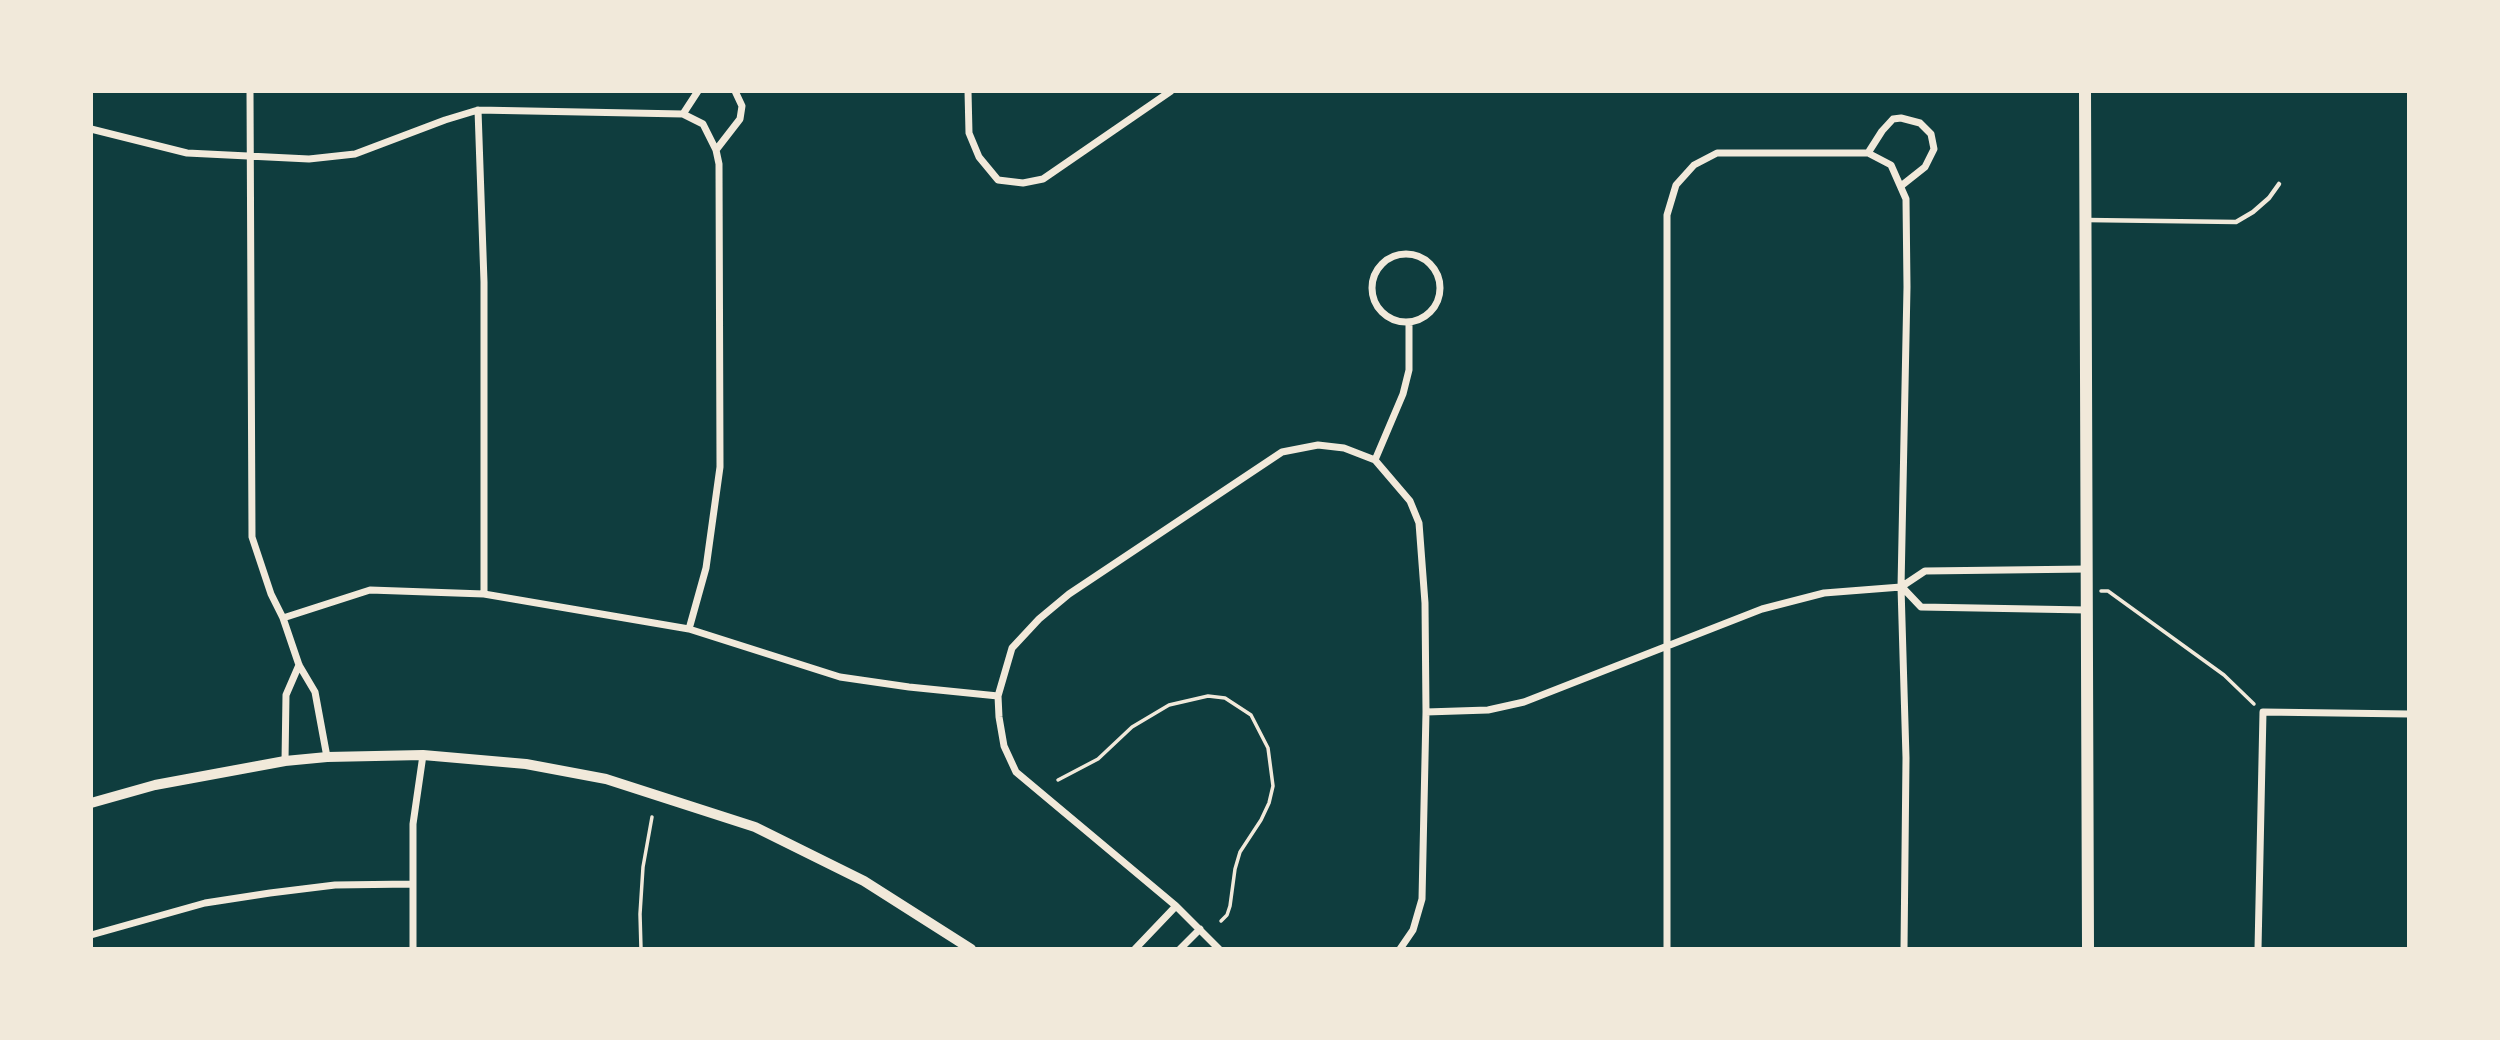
<!DOCTYPE html>
<html>
<head>
<meta charset="utf-8">
<style>
	body { margin:0 }
	#map { position:relative; width:2500px; height:1040px; overflow:hidden; background:#0f3d3e; font-family:"Space Grotesk",sans-serif }
	canvas { display:block }
	.frame { position:absolute; inset:0; border:93px solid #f1e9da; pointer-events:none }
</style>
</head>
<body>
<div id="map">
<canvas width="2500" height="1040"></canvas>
<div class="frame"></div>
</div>
<script>
const context = document.querySelector('canvas').getContext('2d');
context.lineJoin = 'round';
const toPath = rows => new Path2D(rows.map(r => 'M' + r).join(''));
function stroke(path, color, width, dash) { context.strokeStyle = color; context.lineWidth = width; context.lineCap = dash ? 'butt' : 'round'; context.setLineDash(dash || []); context.stroke(path); }
stroke(toPath([
	[2101,591,2108,591,2224,675,2254,704],
	[1058,780,1098,759,1132,727,1169,705,1208,696,1225,698,1251,715,1268,748,1273,786,1269,803,1261,820,1240,852,1235,869,1230,906,1227,915,1221,921],
	[641,949,640,914,643,867,652,817]
]), '#f1e9da', 3.5);
stroke(toPath([
	[2087,220,2236,222,2253,212,2269,198,2279,184]
]), '#f1e9da', 4.5);
stroke(toPath([
	[250,91,252,537,271,594,283,618,299,665,315,692,327,757],
	[968,91,969,133,979,157,998,180,1023,183,1043,179,1171,91],
	[478,110,484,282,484,594],
	[683,114,698,91],
	[91,129,187,153,309,159,355,154,445,120,478,110,683,114,703,124,716,150,719,164,720,467,706,568,689,629],
	[716,150,740,119,742,106,735,91],
	[1868,153,1882,131,1893,119,1901,118,1920,123,1931,134,1934,149,1925,167,1901,186],
	'1372 288a34 34 0 1 1 68 0a34 34 0 1 1-68 0Z',
	[1375,460,1403,394,1409,370,1409,322],
	[1902,587,1921,607,2087,610],
	[283,618,370,590,484,594,689,629,840,677,909,687,998,696],
	[1426,712,1488,710,1524,702,1762,609,1824,593,1901,587,1925,571,2087,569],
	[285,761,286,695,299,665],
	[91,935,205,903,270,893,335,885,412,884],
	[413,949,413,824,423,755],
	[1135,949,1176,906],
	[1180,949,1200,929],
	[1219,949,1176,906,1016,772,1004,746,999,717,998,696,1012,648,1039,619,1069,594,1282,452,1318,445,1344,448,1375,460,1410,501,1419,523,1425,603,1426,712,1422,899,1413,930,1400,949],
	[1667,949,1667,215,1676,185,1694,165,1717,153,1868,153,1891,165,1906,199,1907,287,1901,587,1906,758,1904,949],
	[2258,949,2263,712,2409,714]
]), '#f1e9da', 7);
stroke(toPath([
	[91,803,155,785,285,761,327,757,423,755,526,764,606,779,755,827,864,881,971,949]
]), '#f1e9da', 10);
stroke(toPath([
	[2085,91,2088,949]
]), '#f1e9da', 12);
</script>
</body>
</html>
